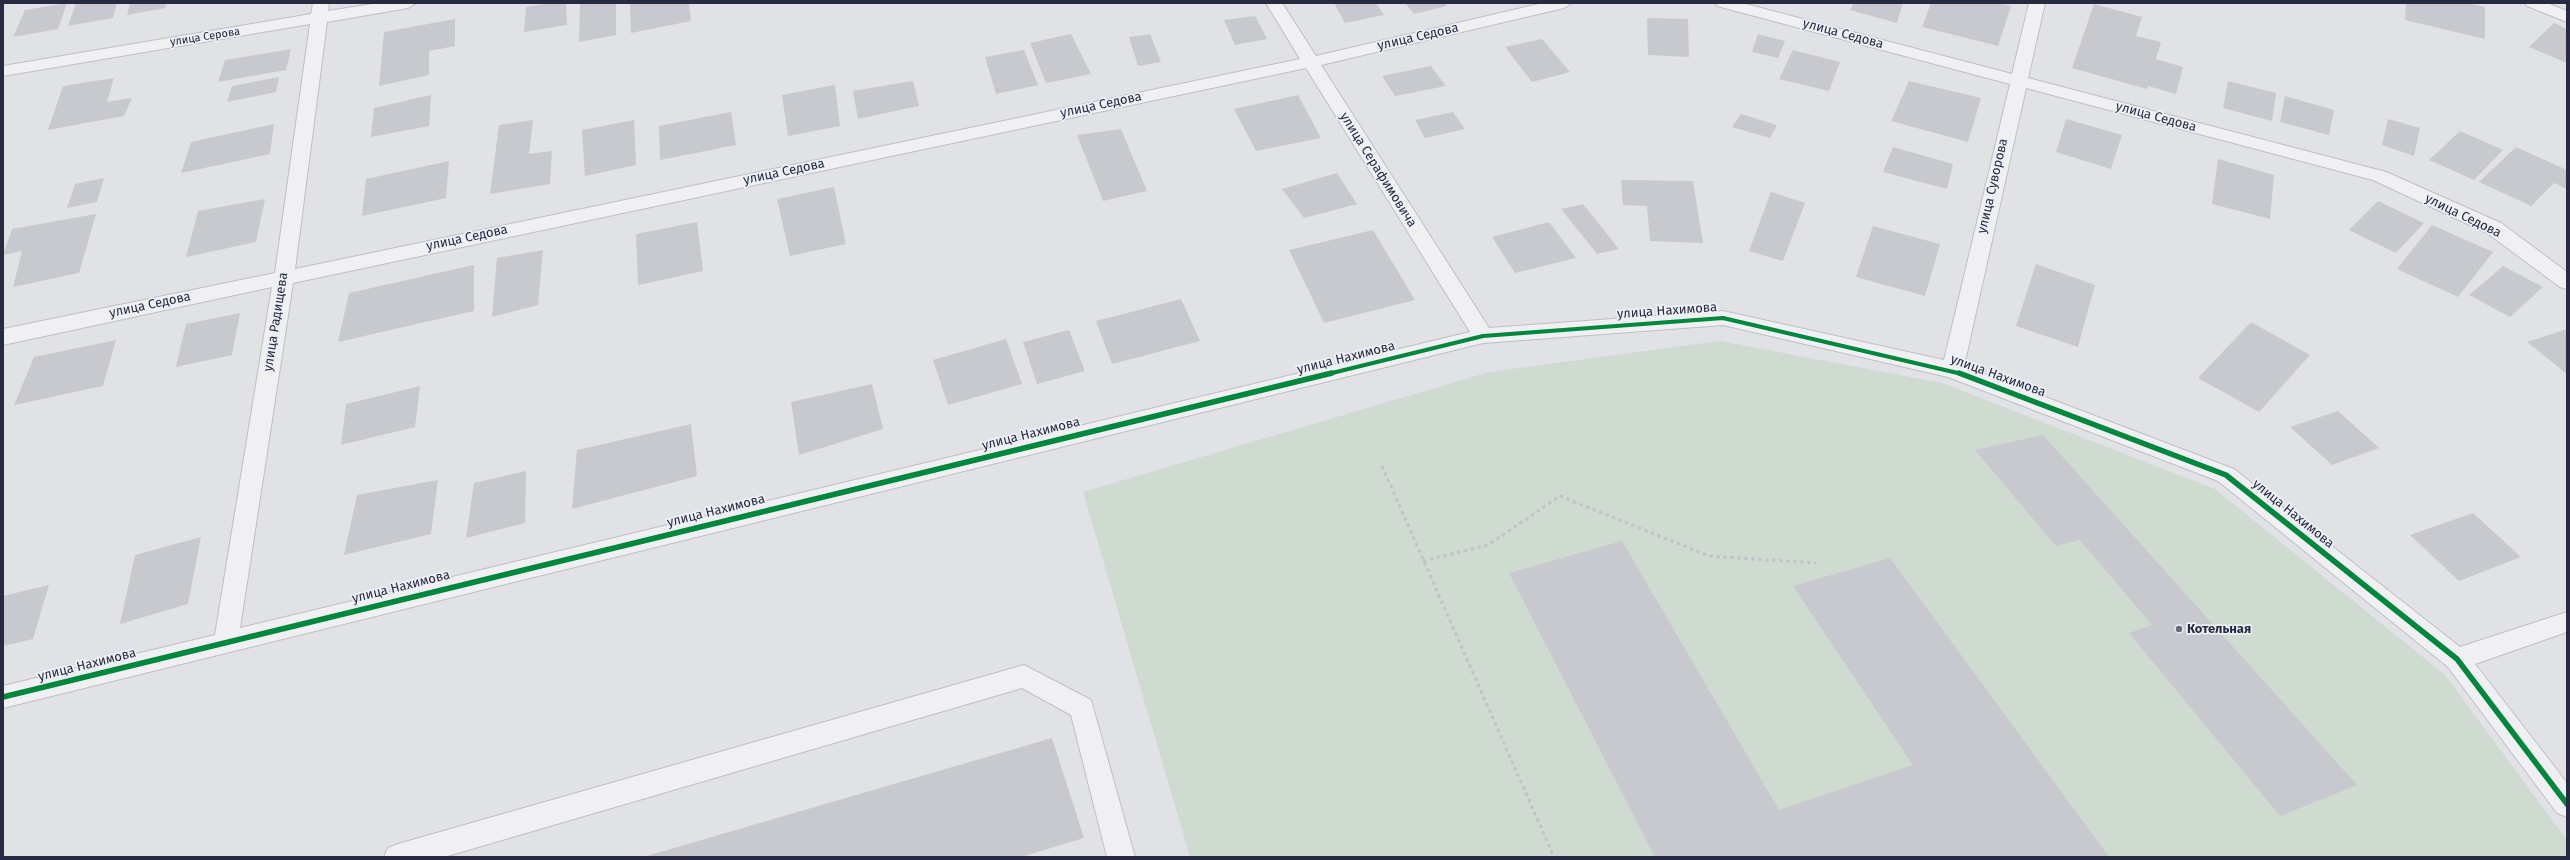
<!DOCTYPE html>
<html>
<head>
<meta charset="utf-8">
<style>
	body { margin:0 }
	#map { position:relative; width:2570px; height:860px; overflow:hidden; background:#e1e2e6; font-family:"Fira Sans",sans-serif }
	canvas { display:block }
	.frame { position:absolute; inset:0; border:4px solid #262b41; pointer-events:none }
</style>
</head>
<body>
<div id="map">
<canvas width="2570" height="860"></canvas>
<div class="frame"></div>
</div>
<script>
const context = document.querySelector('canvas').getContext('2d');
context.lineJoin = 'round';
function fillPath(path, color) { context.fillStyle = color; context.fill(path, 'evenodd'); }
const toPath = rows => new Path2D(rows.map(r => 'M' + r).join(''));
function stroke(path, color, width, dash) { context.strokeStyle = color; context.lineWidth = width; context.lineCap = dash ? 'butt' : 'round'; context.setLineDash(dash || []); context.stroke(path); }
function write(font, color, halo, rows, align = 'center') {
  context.font = font + ' "Fira Sans",sans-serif'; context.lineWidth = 3.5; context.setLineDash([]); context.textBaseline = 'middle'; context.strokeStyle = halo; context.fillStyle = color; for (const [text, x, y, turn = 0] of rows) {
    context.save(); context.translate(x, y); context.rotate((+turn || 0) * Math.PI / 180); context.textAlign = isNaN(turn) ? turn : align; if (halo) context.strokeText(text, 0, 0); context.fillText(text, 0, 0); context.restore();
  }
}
fillPath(toPath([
	[1720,341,1942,383,2215,489,2445,675,2567,840,2567,857,1190,857,1083,492,1489,372]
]), '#cfdad1');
fillPath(toPath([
	[67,3,58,29,13,37,25,10],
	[76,3,117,3,113,18,68,26],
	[130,3,167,3,165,8,127,15],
	[550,3,566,3,567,25,524,32,526,7],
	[580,3,616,3,616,35,579,42],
	[630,3,689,3,691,21,631,33],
	[1334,3,1376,3,1384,15,1345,23],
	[1405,3,1445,3,1447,6,1414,14],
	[1854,3,1903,3,1897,23,1850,10],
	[1931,3,1997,3,2011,6,1998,46,1922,27],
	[2406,3,2468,3,2485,7,2485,39,2405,20],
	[2094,4,2142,17,2136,36,2161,42,2156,59,2183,67,2176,94,2148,86,2147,89,2072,68],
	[1255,16,1267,39,1235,45,1224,20],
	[1647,18,1688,19,1689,57,1648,55],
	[455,19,455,46,429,51,429,75,379,86,384,32],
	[2554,23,2567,29,2567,63,2529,47],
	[1071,34,1091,74,1046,83,1030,43],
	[1150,34,1161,62,1138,66,1129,37],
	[1758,34,1785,41,1778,58,1752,52],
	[1542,39,1570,72,1532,82,1505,47],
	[291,49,286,70,218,82,225,60],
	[1024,50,1038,85,996,94,985,57],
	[1793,50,1840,62,1829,91,1779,79],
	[1431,66,1446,86,1395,96,1382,76],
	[279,77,276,92,227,102,232,86],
	[114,78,107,102,132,98,124,116,48,130,63,86],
	[913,81,919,106,858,119,853,91],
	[1909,81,1981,98,1968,142,1891,121],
	[2228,81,2276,93,2272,121,2223,108],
	[835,85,840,126,788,136,782,95],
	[431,95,429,126,371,137,374,108],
	[1298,95,1321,138,1256,151,1234,109],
	[2285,96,2334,110,2329,135,2280,122],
	[731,112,736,145,660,160,659,126],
	[1453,112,1465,129,1425,138,1415,120],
	[1741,114,1777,125,1770,138,1732,127],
	[2066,119,2122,135,2111,169,2056,152],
	[2388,119,2420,128,2414,156,2382,145],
	[533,120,529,154,552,151,550,184,490,194,499,125],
	[634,120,636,165,585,176,582,130],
	[274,124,270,154,181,173,191,142],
	[1121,129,1147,191,1103,201,1077,135],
	[2460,131,2503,150,2474,180,2429,160],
	[1893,147,1953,164,1947,189,1883,172],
	[2516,147,2567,170,2567,189,2554,183,2531,206,2479,182],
	[2218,159,2274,175,2270,219,2212,204],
	[449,161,446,198,362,216,366,179],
	[1337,173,1357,204,1304,218,1282,189],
	[104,178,97,202,67,208,75,184],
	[1621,180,1693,181,1703,243,1650,241,1647,206,1623,205],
	[834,187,846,244,790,256,777,199],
	[1771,192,1805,203,1783,261,1749,251],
	[265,199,256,242,186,257,198,211],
	[2378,201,2424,223,2396,253,2349,230],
	[1583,204,1619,249,1597,254,1561,209],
	[96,214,79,273,13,287,22,251,3,255,12,229],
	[697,222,703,271,638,285,636,234],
	[1549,222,1576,258,1515,273,1492,237],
	[2432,225,2493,252,2458,297,2397,269],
	[1873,226,1940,244,1925,296,1856,277],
	[1373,230,1415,300,1324,323,1289,250],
	[543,250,538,305,492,317,497,258],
	[2036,264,2095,285,2078,347,2016,326],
	[474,265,474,311,338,342,349,293],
	[2503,266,2543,287,2510,317,2469,295],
	[1181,299,1200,341,1112,364,1096,321],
	[240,313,232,355,176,367,186,324],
	[2251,322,2310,355,2259,412,2198,378],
	[2567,329,2567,374,2527,342],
	[1069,330,1085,371,1037,384,1023,342],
	[1006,339,1022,384,948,405,933,360],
	[116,340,103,386,14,405,34,357],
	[872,384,883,429,799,455,791,402],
	[420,386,415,427,341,445,346,404],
	[2338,411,2379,448,2332,465,2290,427],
	[691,424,697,476,572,509,577,450],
	[2043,435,2357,785,2280,816,2129,633,2152,625,2080,540,2056,546,1975,450],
	[526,471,525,523,466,538,474,483],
	[438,480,431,534,344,555,357,495],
	[2473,513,2521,557,2459,581,2410,535],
	[201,537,188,604,120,624,135,555],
	[1622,541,1779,810,1913,765,1793,586,1890,558,2109,857,1655,857,1509,573],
	[49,585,33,639,3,646,3,596],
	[1052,738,1084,838,1021,857,643,857]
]), '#c8c9ce');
const service = toPath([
	[1024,665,1091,700,1135,857,1107,857,1071,715,1022,688,444,857,384,857,388,848,398,844,1024,665]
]);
const minor = toPath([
	[313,3,329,3,328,11,379,3,416,3,408,8,327,22,295,269,1300,59,1266,3,1282,3,1316,56,1543,3,1572,3,1564,8,1321,65,1489,328,1723,311,1944,360,2010,84,1717,6,1715,3,1742,3,2012,74,2029,3,2045,3,2028,78,2386,172,2501,223,2567,272,2567,289,2560,287,2487,233,2373,180,2026,88,1964,366,2234,469,2460,647,2567,612,2567,632,2475,664,2567,783,2567,817,2557,813,2448,667,2218,481,1948,377,1723,325,1483,343,3,708,3,686,215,635,272,287,3,345,3,329,275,273,310,24,3,76,3,66,311,14,313,3],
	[1306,68,1470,332,240,628,293,283,1306,68],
	[2525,3,2547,3,2567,11,2567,22,2527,6,2525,3]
]);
stroke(service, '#bebfc4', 2);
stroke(minor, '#bebfc4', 2);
stroke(toPath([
	[1382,466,1554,857],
	[1423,561,1488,545,1560,496,1709,556,1816,563]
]), '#c2c3c9', 3, [3.5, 3.5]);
fillPath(service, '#f0f0f3');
fillPath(minor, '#f0f0f3');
stroke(toPath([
	[1328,374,1483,336,1723,318,1962,374]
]), '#00873e', 4);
stroke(toPath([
	[1959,373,2226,475,2457,659,2567,804],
	[3,697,1332,373]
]), '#00873e', 5.5);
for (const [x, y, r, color] of [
	[2179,629,4,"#676b7b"]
]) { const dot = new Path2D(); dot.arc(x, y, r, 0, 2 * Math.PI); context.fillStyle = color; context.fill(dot); stroke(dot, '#eef0f7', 1.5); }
write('11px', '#262b41', '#eef0f7', [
	["улица Серова",205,37,-9]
]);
write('13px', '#262b41', '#eef0f7', [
	["улица Седова",1843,34,15],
	["улица Седова",1418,37,-13],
	["улица Седова",1101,105,-12],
	["улица Седова",2156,117,15],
	["улица Серафимовича",1378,170,58],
	["улица Седова",784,172,-12],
	["улица Суворова",1993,186,-77],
	["улица Седова",2463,216,26],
	["улица Седова",467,238,-12],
	["улица Седова",150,305,-12],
	["улица Нахимова",1667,311,-4],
	["улица Радищева",276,322,-81],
	["улица Нахимова",1346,358,-14],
	["улица Нахимова",1998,376,20],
	["улица Нахимова",1031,434,-14],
	["улица Нахимова",716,511,-14],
	["улица Нахимова",2293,514,39],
	["улица Нахимова",401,587,-14],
	["улица Нахимова",87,665,-14]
]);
write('bold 13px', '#262b41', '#eef0f7', [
	["Котельная",2187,629]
], 'left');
</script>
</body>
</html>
